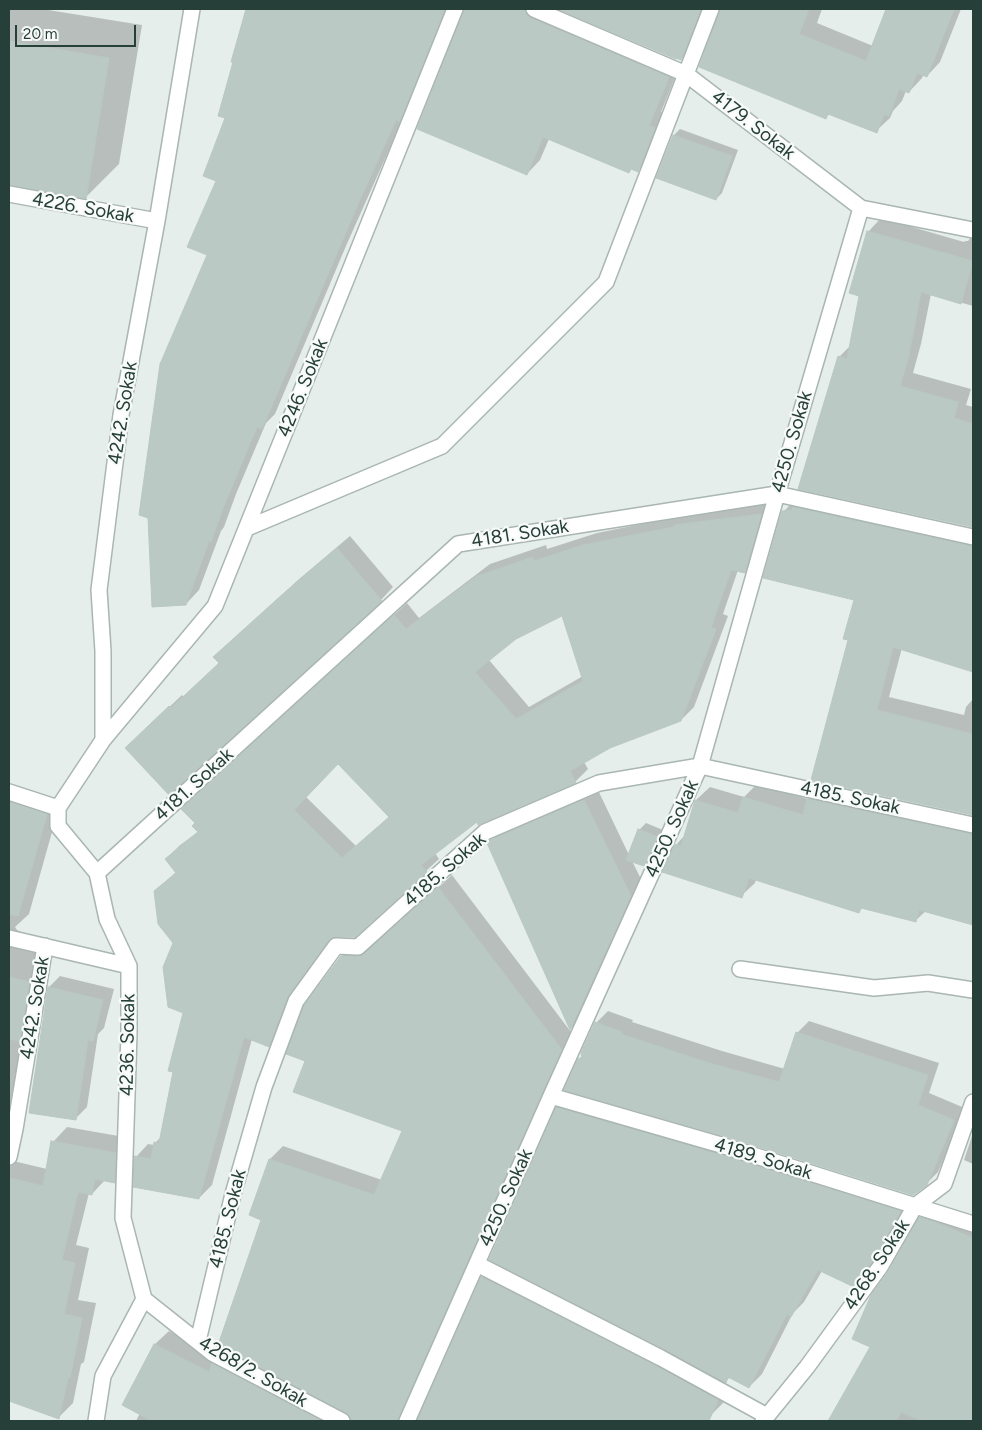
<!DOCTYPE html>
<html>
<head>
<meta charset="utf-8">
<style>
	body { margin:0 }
	#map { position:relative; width:982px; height:1430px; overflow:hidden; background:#e6eeeb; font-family:Figtree,sans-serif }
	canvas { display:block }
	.frame { position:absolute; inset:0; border:10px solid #264039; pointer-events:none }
	.scale { position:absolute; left:15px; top:25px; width:121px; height:22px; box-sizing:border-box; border:2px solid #264039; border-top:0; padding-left:6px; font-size:15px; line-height:18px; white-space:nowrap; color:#264039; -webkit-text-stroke:4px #f7faf9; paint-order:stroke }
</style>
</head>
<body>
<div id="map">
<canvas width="982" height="1430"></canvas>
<div class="frame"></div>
<div class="scale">20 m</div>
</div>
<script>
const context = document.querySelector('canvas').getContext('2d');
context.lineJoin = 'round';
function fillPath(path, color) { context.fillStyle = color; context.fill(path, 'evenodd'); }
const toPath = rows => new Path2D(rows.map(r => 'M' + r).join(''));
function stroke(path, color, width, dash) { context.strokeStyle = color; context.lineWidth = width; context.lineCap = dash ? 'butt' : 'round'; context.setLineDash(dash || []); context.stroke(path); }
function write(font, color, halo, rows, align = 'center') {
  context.font = font + ' Figtree,sans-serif'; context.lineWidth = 4.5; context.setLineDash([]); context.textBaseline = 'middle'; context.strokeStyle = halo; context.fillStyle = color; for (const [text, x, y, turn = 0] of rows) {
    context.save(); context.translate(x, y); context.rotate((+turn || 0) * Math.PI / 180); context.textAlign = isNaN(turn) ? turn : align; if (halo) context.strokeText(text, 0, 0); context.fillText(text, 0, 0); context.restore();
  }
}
fillPath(toPath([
	[9,9,42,9,142,25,119,164,86,197,9,184],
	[247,9,452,9,346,246,275,414,266,423,236,494,224,527,221,531,199,590,186,604,208,255,235,61,232,61],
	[465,9,554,9,681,63,661,112,668,115,651,157,638,170,632,168,629,171,549,139,540,160,527,174,465,12],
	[560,9,708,9,694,45,681,59,677,57,676,58],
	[721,9,822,9,817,23,873,46,888,9,961,9,940,62,927,76,924,74,922,78,909,92,906,91,902,101,893,111,890,118,876,131,830,114,826,117,721,12],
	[680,129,738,150,722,193,716,199,674,135],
	[881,218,964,242,965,241,968,241,973,235,973,306,931,294,921,344,913,373,971,389,966,405,973,407,973,526,799,488,839,357,851,345,860,295,868,232],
	[797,498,973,531,973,671,902,648,889,697,964,715,966,707,973,699,973,814,813,780,849,639,855,599,783,512],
	[773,502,757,559,744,572,738,570,723,614,728,616,694,707,681,720,609,747,584,762,588,769,575,782,477,820,435,853,439,859,426,871,334,936,301,982,281,1033,269,1046,252,1039,212,1185,199,1198,136,1157,148,1144,154,1145,155,1143,162,1136,184,1012,174,943,155,891,176,872,166,859,179,846,199,831,196,823,196,796,407,603,419,618,490,564,546,545,547,549,597,533,686,515],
	[563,614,583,676,529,707,489,660,515,638],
	[338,762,390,817,356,846,305,796],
	[350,536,393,587,381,600,139,736,182,695,184,697,221,662,234,639,298,580],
	[9,783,61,800,29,914,15,927,17,930,23,933,21,940,45,948,23,1094,9,1108],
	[757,784,808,799,821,786,973,819,973,923,926,911,916,920,863,907,859,912,756,879,755,883,741,896,676,845,685,835,696,800,710,787,744,797],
	[597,788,629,855,640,829,646,823,663,830,650,859,644,865,632,861,643,883,583,1016,571,1028,488,844,504,828],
	[452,875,574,1036,413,1414,417,1417,420,1417,482,1277,497,1262,557,1108,570,1095,913,1199,884,1248,866,1273,854,1285,822,1271,804,1302,793,1313,762,1374,749,1387,730,1377,724,1383,730,1387,724,1402,711,1415,699,1409,692,1421,136,1421,140,1413,124,1405,155,1344,169,1331,219,1358,228,1349,263,1219,250,1214,270,1159,283,1146,382,1180,404,1131,342,956,355,943,372,944,379,941],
	[60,976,114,989,104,1028,98,1034,87,1107,76,1118,29,1112,49,987],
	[608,1011,633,1020,632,1022,722,1051,785,1069,797,1033,809,1021,939,1063,929,1093,967,1109,957,1139,949,1147,938,1172,926,1184,579,1060,583,1056,596,1023],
	[67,1127,130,1138,129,1167,114,1182,105,1180,92,1194,89,1193,76,1245,89,1248,78,1300,96,1303,84,1362,81,1364,73,1403,58,1418,9,1400,9,1160,47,1169,53,1142],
	[973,1133,973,1164,964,1160],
	[934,1204,973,1219,973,1421,829,1421,872,1346,889,1272,920,1218]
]), '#0003');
const building = toPath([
	[246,9,445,9,400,122,396,120,358,204,262,429,257,427,223,508,211,542,209,541,186,605,152,607,148,518,139,515,160,364,207,255,187,247,216,181,203,176,225,118,218,116,233,62,231,62,246,9],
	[464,9,525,9,526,14,530,18,669,77,649,126,655,128,638,172,631,169,629,173,543,137,527,175,417,129,464,9],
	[557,9,701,9,681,60,676,58,676,59,557,9],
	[720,9,809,9,799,34,866,61,886,9,954,9,927,77,917,73,909,93,899,89,889,116,884,114,877,133,828,114,826,119,699,67,720,9],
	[9,41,109,58,86,199,9,185,9,41],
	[673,135,732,156,716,200,656,178,673,135],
	[867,231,973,261,961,304,921,292,908,359,900,386,958,402,954,418,973,424,973,527,798,489,838,356,847,359,859,296,849,293,867,231],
	[793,507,973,546,973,672,893,647,877,710,973,734,973,815,811,780,848,640,843,639,854,600,763,578,782,511,792,510,793,507],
	[762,514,745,573,731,570,711,627,716,629,681,721,610,748,570,771,576,783,478,825,477,822,421,865,427,872,355,937,336,937,329,940,288,996,269,1047,244,1037,199,1199,133,1187,134,1156,151,1159,154,1142,159,1143,173,1072,168,1071,183,1013,168,1007,163,967,173,943,158,924,154,891,176,873,165,859,198,832,192,826,195,823,181,809,394,615,406,629,477,576,533,557,534,561,583,545,674,527,674,525,762,514],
	[562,616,583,681,516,719,475,672,516,639,562,616],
	[338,764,389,817,342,858,294,810,338,764],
	[337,548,382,601,169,795,125,748,169,706,171,708,219,663,213,657,284,593,337,548],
	[743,797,803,815,807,799,973,834,973,925,919,910,916,922,861,908,859,913,749,878,742,898,662,872,675,844,681,846,695,800,738,813,743,797],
	[584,800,631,896,570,1030,487,843,490,840,584,800],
	[9,802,47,814,18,916,9,914,9,802],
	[638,829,658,837,644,866,626,860,638,829],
	[438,887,562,1050,398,1421,351,1421,350,1416,346,1413,218,1345,261,1220,249,1215,269,1159,374,1195,402,1131,293,1092,305,1061,286,1054,304,1005,341,956,358,956,364,954,438,887],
	[9,977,30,982,20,1041,9,1039,9,977],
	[48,987,103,1000,93,1041,88,1040,76,1120,29,1113,48,987],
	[595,1022,622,1032,621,1034,709,1063,779,1082,796,1032,928,1075,918,1105,954,1120,927,1185,913,1195,724,1136,564,1090,578,1059,582,1057,581,1053,595,1022],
	[556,1107,718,1154,901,1211,872,1262,854,1287,818,1270,791,1317,787,1314,749,1388,728,1377,726,1383,665,1350,489,1260,556,1107],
	[51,1141,116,1153,115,1183,95,1179,92,1195,78,1192,62,1260,75,1263,64,1314,82,1318,70,1378,68,1377,59,1419,9,1401,9,1178,43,1186,51,1141],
	[919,1217,935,1222,973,1238,973,1421,922,1421,901,1412,896,1421,828,1421,870,1347,852,1339,871,1295,888,1272,919,1217],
	[481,1277,657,1366,718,1400,709,1421,417,1421,481,1277],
	[154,1344,209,1372,212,1363,322,1421,152,1421,122,1405,154,1344]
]);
fillPath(building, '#bbc9c4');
stroke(building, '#b9c8c1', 1);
const service = toPath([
	[740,969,874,988,928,983,973,990]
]);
const minor = toPath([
	[534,9,686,74,861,208,973,230],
	[9,194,157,221],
	[247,528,442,446,606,282,711,9],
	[103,740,215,606,455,9],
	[9,792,58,808],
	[58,808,103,740,103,651,99,590,121,415,157,221,192,9],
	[58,808,58,826,97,873,107,919,129,966,129,1033,123,1218,144,1299],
	[97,873,458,544,777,494,973,537],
	[9,938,129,966],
	[551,1096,721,1145,973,1224],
	[9,1157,15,1129,45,946],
	[477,1264,661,1358,767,1416],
	[144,1299,212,1353,342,1421],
	[198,1341,233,1194,264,1087,296,1001,336,946,358,947,485,832,599,783,700,766,973,825],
	[96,1421,103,1376,144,1299],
	[407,1421,551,1096,700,766,777,494,861,208],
	[763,1421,807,1367,880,1267,915,1206,944,1184,973,1102]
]);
stroke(service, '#a9b6b2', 18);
stroke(minor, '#a9b6b2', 18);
stroke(service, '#fff', 15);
stroke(minor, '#fff', 15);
write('19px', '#264039', '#f7faf9', [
	["4179. Sokak",753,125,38],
	["4226. Sokak",83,208,10],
	["4246. Sokak",303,388,-68],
	["4242. Sokak",123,413,-81],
	["4250. Sokak",792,442,-74],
	["4181. Sokak",520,534,-9],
	["4181. Sokak",194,785,-42],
	["4185. Sokak",850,798,12],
	["4250. Sokak",672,829,-66],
	["4185. Sokak",445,870,-41],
	["4242. Sokak",35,1008,-81],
	["4236. Sokak",128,1045,-89],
	["4189. Sokak",763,1159,17],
	["4250. Sokak",506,1198,-66],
	["4185. Sokak",228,1219,-76],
	["4268. Sokak",877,1265,-57],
	["4268/2. Sokak",253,1372,30]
]);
</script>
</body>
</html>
